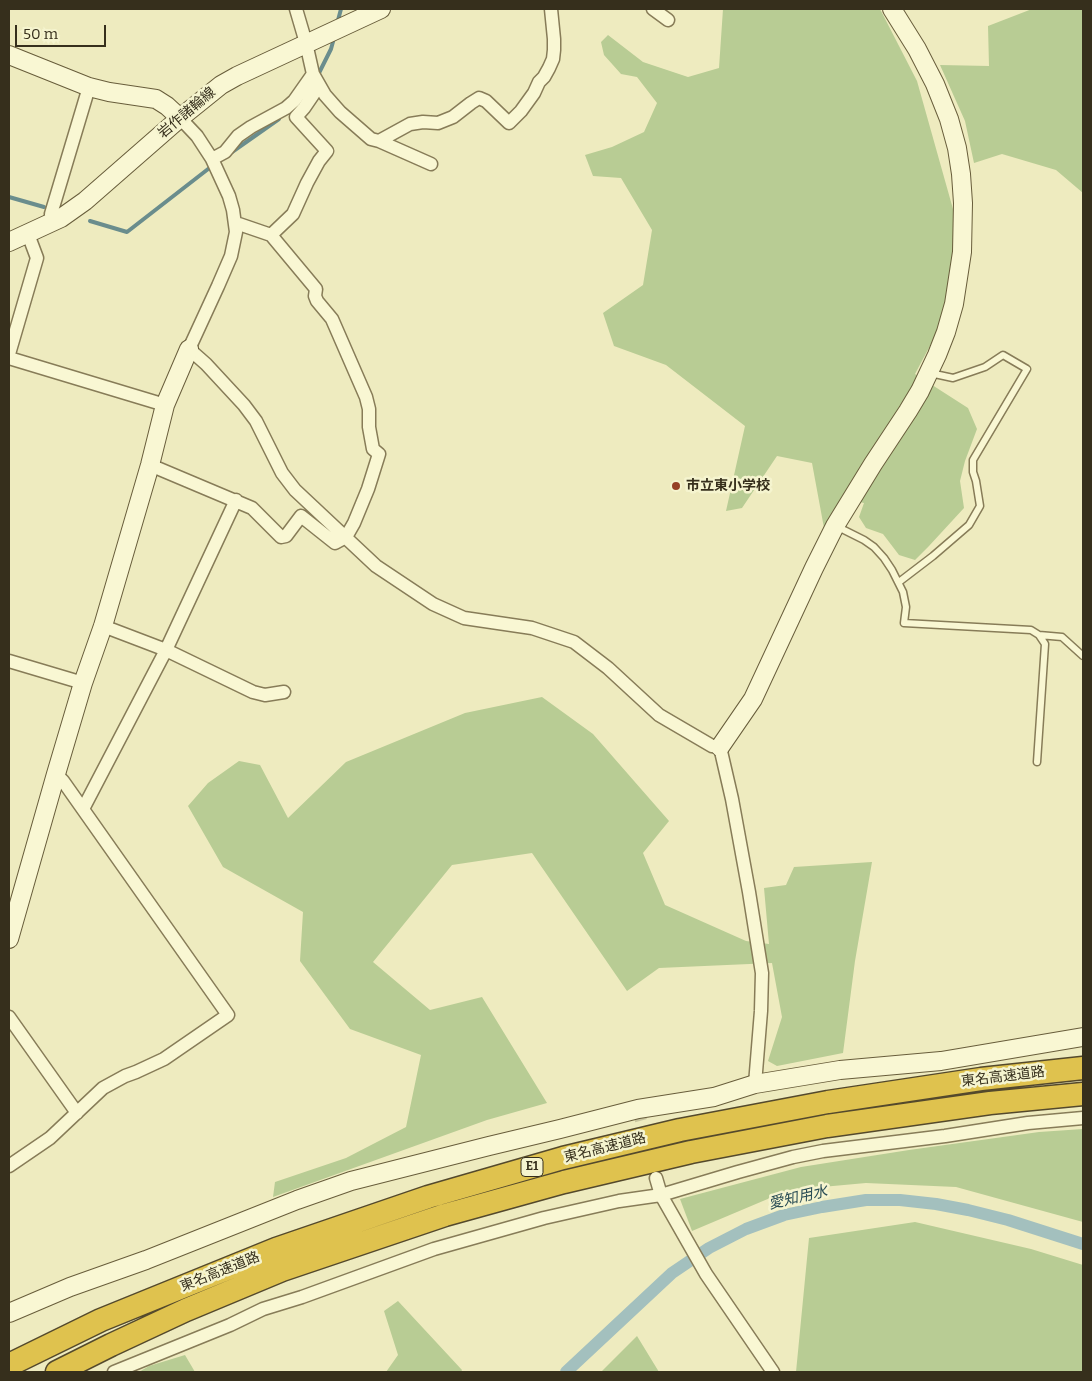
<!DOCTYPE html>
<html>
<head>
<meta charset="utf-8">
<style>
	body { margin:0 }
	#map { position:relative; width:1092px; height:1381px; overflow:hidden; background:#eeebbf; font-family:Bitter,serif }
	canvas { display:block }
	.frame { position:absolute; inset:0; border:10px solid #362f1c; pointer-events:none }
	.scale { position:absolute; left:15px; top:25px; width:91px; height:22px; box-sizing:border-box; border:2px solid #362f1c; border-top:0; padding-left:6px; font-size:15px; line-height:18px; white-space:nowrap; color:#362f1c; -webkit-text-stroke:4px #f5f4cf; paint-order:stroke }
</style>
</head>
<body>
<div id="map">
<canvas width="1092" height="1381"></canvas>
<div class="frame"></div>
<div class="scale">50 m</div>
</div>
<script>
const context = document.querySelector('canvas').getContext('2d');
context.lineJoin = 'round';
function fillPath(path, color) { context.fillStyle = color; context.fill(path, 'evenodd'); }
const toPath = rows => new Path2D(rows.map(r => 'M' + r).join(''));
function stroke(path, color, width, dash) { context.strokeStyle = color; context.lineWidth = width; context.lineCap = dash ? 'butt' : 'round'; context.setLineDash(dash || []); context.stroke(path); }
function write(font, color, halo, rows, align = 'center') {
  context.font = font + ' Bitter,"Noto Sans JP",serif'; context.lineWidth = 5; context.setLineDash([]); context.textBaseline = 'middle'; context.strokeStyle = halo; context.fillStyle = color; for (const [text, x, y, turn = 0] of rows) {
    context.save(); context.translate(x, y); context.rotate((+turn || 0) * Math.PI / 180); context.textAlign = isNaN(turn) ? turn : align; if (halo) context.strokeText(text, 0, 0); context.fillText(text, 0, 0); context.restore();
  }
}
fillPath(toPath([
	[723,9,880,9,917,81,960,234,941,325,915,374,968,408,977,429,965,461,960,481,964,508,929,546,915,560,899,555,883,534,866,528,859,517,864,503,842,498,824,528,812,463,777,456,742,508,726,511,745,426,666,365,614,346,603,313,643,285,652,230,621,178,593,176,585,155,612,147,644,132,657,103,637,77,621,74,604,55,601,42,608,35,643,62,688,77,719,68],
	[1032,9,1083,9,1083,193,1056,170,1002,154,974,163,965,121,940,65,989,66,988,26],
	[542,697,593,734,669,821,643,853,665,905,746,941,769,944,764,888,786,885,794,867,872,862,855,961,843,1053,777,1066,768,1061,782,1017,772,963,659,968,627,991,532,853,452,865,373,962,430,1010,482,997,547,1103,487,1120,273,1197,275,1182,346,1158,406,1127,421,1055,350,1029,300,961,303,912,223,867,188,806,208,783,239,761,260,765,288,818,346,762,465,713],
	[1083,1129,1083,1222,956,1187,866,1183,789,1190,692,1231,680,1199,801,1167,909,1150,1039,1132],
	[915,1222,1031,1249,1083,1265,1083,1372,796,1372,809,1238],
	[398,1301,462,1370,461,1372,386,1372,398,1355,384,1311],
	[637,1336,659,1372,601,1372],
	[185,1355,195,1372,139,1372,149,1366]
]), '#b8cc94');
stroke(toPath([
	[337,24,341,9],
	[317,77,331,49,334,38],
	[232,152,279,119],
	[9,197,44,207],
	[90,221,127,232,212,166]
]), '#6a8d8d', 4);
stroke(toPath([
	[566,1372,672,1273,709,1248,746,1229,784,1215,822,1207,866,1200,900,1200,936,1204,968,1210,1008,1220,1083,1244]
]), '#a3c0be', 12);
stroke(toPath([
	[638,1109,653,1166]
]), '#c9c59e', 12, [12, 6]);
const lane = toPath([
	[836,526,864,540,874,547,884,558,892,570,903,592,906,607,904,623,1031,630,1039,635,1045,644,1037,762],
	[899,582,933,556,969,525,980,506,976,481,973,472,973,460,1027,369,1003,355,985,367,953,378,930,373],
	[1039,635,1062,637,1083,656]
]);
const street = toPath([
	[296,9,306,43,313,74,325,95,340,112,371,139,379,141,431,164],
	[653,9,668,20],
	[180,118,197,136,212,159,229,196,233,210,236,232,231,256,218,286,189,349,206,364,244,405,256,421,282,473,295,490,376,566,433,604,464,618,532,628,574,642,608,668,659,715,712,746,720,747,732,799,749,892,762,973,761,1011,755,1084],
	[379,141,410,124,423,122,438,123,453,117,471,103,479,98,486,101,509,123,521,111,534,93,539,82,544,77,549,68,553,59,554,50,554,39,551,9],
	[212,159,225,152,238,136,251,127,286,108,294,101,313,74],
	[51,214,89,87],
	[271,235,293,214,307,183,319,161,327,151,296,117,304,108,319,86],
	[9,354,37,258,28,234],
	[9,358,165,405],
	[150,465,252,508,281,537,286,536,301,516,335,543,346,537,354,523,368,489,379,454,373,449,369,427,369,409,366,397,332,319,317,301,315,296,316,289,271,235,236,223],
	[103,626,166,650,253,692,265,695,284,692],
	[9,661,83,683],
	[83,809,166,650,236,500],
	[9,1017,77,1113],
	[9,1166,50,1138,103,1088,125,1076,136,1072,164,1059,228,1015,63,781,56,774],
	[656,1178,661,1195,706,1274,773,1372],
	[114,1372,230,1325,263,1309,302,1297,434,1249,544,1218,619,1201,661,1195,738,1172,793,1157,823,1151,945,1136,1028,1123,1083,1118]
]);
const secondary = toPath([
	[9,55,89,87,109,92,156,99,167,106,180,118],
	[9,242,61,218,85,201,180,118,221,85,237,76,381,9],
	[720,747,753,699,814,568,835,526,873,464,908,411,920,391,937,355,946,332,954,304,962,252,963,203,961,174,957,148,949,119,935,84,917,49,892,9],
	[9,939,56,774,83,683,103,626,150,465,165,405,189,349],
	[9,1313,70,1287,146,1260,297,1200,351,1181,489,1146,560,1129,638,1109,714,1097,755,1084,840,1070,941,1061,1083,1037]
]);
const highway = toPath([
	[9,1365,101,1320,276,1249,428,1197,563,1158,680,1130,828,1102,981,1079,1083,1068],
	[57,1372,111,1345,186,1310,282,1270,445,1215,564,1182,691,1152,827,1126,990,1103,1083,1094]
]);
stroke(lane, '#877c58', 9);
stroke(street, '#877c58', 15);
stroke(secondary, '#685d3b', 20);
stroke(highway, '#54492c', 25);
stroke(lane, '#f9f7d3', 6);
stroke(street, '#f9f7d3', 12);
stroke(secondary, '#f9f7d3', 18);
stroke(highway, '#dfc24e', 22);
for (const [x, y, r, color] of [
	[676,486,5,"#964127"]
]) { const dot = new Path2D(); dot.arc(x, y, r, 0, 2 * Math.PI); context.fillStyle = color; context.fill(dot); stroke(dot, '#f5f4cf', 2); }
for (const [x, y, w] of [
	[532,1167,22]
]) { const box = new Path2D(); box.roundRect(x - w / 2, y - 9.5, w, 19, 4); context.fillStyle = '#f5f4cf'; context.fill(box); stroke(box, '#362f1c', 1); }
write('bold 12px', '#362f1c', null, [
	["E1",532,1167]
]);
write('14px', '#362f1c', '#f5f4cf', [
	["岩作諸輪線",187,113,-40],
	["東名高速道路",1003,1077,-7],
	["東名高速道路",605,1148,-14],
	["東名高速道路",220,1272,-22]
]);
write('bold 14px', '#362f1c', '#f5f4cf', [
	["市立東小学校",686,486]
], 'left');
write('italic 15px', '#2b4e56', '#f5f4cf', [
	["愛知用水",798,1198,-13]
]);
</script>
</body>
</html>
